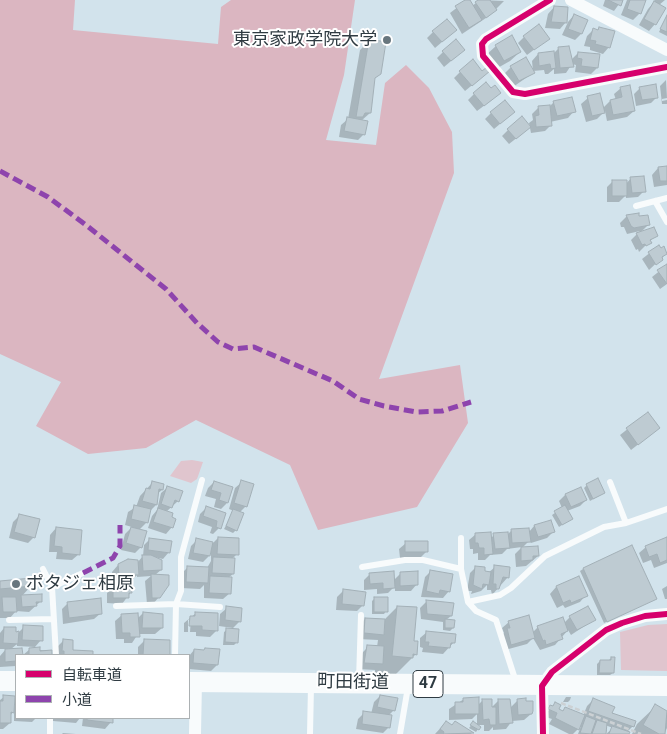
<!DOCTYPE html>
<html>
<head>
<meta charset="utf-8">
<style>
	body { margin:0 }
	#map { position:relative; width:667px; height:734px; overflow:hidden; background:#d2e3ec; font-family:Roboto,"Noto Sans JP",sans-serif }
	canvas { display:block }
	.legend { position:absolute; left:15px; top:654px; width:175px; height:65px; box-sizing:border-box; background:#fff; border:1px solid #acb1b3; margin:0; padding:6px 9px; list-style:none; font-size:15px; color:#2f3b42 }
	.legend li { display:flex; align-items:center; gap:10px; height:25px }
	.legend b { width:25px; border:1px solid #acb1b3 }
</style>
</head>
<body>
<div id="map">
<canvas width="667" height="734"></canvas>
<ul class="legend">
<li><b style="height:6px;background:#d6006c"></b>自転車道</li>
<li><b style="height:6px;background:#8e44ad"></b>小道</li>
</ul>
</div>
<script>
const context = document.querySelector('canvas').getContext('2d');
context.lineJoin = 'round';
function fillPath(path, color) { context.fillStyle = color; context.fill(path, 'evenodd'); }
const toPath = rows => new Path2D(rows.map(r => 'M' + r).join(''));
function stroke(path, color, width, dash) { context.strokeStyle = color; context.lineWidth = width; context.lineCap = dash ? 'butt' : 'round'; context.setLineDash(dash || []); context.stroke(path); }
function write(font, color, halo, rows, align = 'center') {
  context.font = font + ' Roboto,"Noto Sans JP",sans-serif'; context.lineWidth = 4; context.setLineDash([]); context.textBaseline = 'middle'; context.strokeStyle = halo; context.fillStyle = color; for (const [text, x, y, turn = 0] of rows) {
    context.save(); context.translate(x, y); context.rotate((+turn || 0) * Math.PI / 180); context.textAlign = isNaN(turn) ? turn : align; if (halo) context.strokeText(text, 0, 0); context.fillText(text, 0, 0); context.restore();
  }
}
fillPath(toPath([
	[192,460,203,462,197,479,191,483,170,476,181,461],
	[667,624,667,671,621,670,620,632,648,625]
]), '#e0c5ce');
fillPath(toPath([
	[0,0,75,0,73,30,218,44,221,7,231,0,355,0,344,75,326,140,376,145,385,83,406,65,429,88,452,132,454,173,379,379,460,365,468,423,417,507,318,530,290,465,196,420,146,448,88,454,36,426,61,382,0,354]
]), '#dbb6c1');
fillPath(toPath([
	[467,0,472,6,480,0,504,1,489,16,462,34,450,13],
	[605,0,622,0,614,11,603,6],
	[627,0,644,0,639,14,633,20,621,15],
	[654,0,665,0,659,5,655,24,649,31,639,25,648,9,655,1],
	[554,7,566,22,560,29,545,28,548,14],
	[574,15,586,20,581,34,575,40,562,35,568,22],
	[667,16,667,36,659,32],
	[599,28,609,47,603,54,590,50,590,47,584,46,587,36,593,30,597,31],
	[433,32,449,36,435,48,427,38],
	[524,37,548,39,527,55,518,43],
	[369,41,380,74,374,79,370,113,361,121,364,134,358,140,339,137,341,125,348,119,360,50],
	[496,46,520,52,510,61,494,70,486,55],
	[558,49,572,59,578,53,599,56,597,68,591,74,575,72,576,65,572,64,566,73,554,74,554,69,548,74,545,74,544,70,533,71,532,61,538,54,554,53],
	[443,52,457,56,444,67,437,58],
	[511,67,533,73,513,87,505,73],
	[460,72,482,77,465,91,454,78],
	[666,80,667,98,662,99,662,101,667,100,667,104,662,104,660,86],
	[621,88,634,111,627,117,607,121,605,111,597,119,586,122,581,104,588,98,602,109,610,101,616,100,614,94],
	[640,88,657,97,651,103,636,106,634,94],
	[474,94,493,99,477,111,468,100],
	[554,102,574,111,568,118,550,122,551,125,545,131,531,133,529,123,533,120,532,114,538,108,550,106],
	[491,113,507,118,494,129,485,119],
	[508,130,523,133,509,144,502,136],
	[667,167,667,185,654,187,652,175,658,168],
	[631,178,644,191,638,197,626,198,626,195,619,202,607,202,607,187,613,181,626,184],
	[627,216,647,216,648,225,640,233,656,235,639,252,638,249,636,250,631,240,640,231,627,234,624,227,621,227,620,223],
	[656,248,664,248,667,253,649,270,642,259],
	[667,265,667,284,660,289,652,277],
	[648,413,659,428,631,450,620,435],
	[153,482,162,490,157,494,156,505,150,511,147,522,139,530,141,547,135,553,121,550,125,534,132,527,125,525,128,512,136,507,140,496],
	[214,482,232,488,227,503,221,509,214,507,216,499,205,496,208,488],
	[242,482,246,506,239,513,236,530,233,533,224,529,234,511,229,509,235,488],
	[587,485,604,493,590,501,584,488],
	[168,487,178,501,166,512,172,527,166,534,148,528,152,516,157,510,161,493],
	[565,495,586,500,580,506,567,511,571,519,559,527,552,515,562,508,559,501],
	[207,507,224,513,219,528,213,534,210,533,212,527,198,522,200,514],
	[19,516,34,537,28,543,9,538,13,522],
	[550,521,553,532,547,538,531,543,530,540,522,548,538,556,526,566,516,567,515,554,522,547,507,549,502,554,490,555,485,560,478,560,478,553,473,554,473,549,470,549,469,540,476,534,491,538,494,535,507,535,512,530,529,532,534,526],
	[56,528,79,554,72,560,56,559,57,552,49,552,50,535],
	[218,538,237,554,233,558,233,574,228,578,230,593,223,599,204,598,204,585,200,589,181,588,181,574,188,567,207,568,211,561,211,549,209,556,203,562,188,559,191,546,197,540,213,543],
	[150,539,169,552,163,559,154,557,161,570,155,575,159,597,153,604,147,604,145,581,151,576,137,577,137,575,131,581,113,581,112,572,118,565,137,563,143,556,144,545],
	[667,539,667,563,654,568,651,560,643,563,639,553,646,547],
	[406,543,427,551,420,558,400,558,399,549],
	[476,567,488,573,495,567,508,577,492,595,491,590,487,590,487,585,481,591,471,594,472,591,467,591,470,573],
	[583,569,655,599,604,623,580,571],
	[431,571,449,591,443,598,421,597,425,577],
	[401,573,417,584,411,591,395,591,395,586,388,593,377,594,377,589,364,590,364,580,370,574,393,581],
	[578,578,586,595,580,602,565,608,563,605,557,608,550,594,556,587],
	[0,583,32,585,21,597,41,595,41,601,29,612,16,611,10,618,0,618],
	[667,586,667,599,665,599,662,589],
	[114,587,131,592,122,604,107,603,107,593],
	[343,591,363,605,357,611,336,610,337,597],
	[375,598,386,611,384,614,372,614,372,601],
	[427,601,451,616,446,620,453,628,450,631,443,630,443,622,421,619,420,608],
	[68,603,101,613,94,619,63,624,62,609],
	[397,607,416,654,394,676,375,674,375,670,358,669,362,653,368,647,377,647,378,640,358,639,359,625,365,619,384,620],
	[227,608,240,621,233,628,219,626,220,614],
	[143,613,162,628,155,634,138,634,132,643,124,643,124,639,116,639,115,621,122,615,137,619],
	[196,613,217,630,210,637,196,636,196,632,190,632,191,618,188,620,188,632,184,632,184,623],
	[570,617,595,619,571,635,568,630,555,645,540,650,533,638,527,644,505,650,501,636,504,633,502,628,509,622,532,633,538,627,564,623],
	[24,627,41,640,35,647,17,646,17,644,10,650,21,650,21,655,16,655,16,666,0,667,0,633,4,628,18,633],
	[0,649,6,649,0,656],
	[227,630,237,642,234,645,223,645,224,632],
	[427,632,454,642,443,654,422,652,423,648,420,647,420,638],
	[63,641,71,651,92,652,91,655,56,655,57,647],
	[144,641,169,642,168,655,138,655,138,647],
	[30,649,51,651,51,655,23,655],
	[194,650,217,665,211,671,189,669,189,656],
	[611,658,613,673,610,675,597,675,597,664,600,661,608,661],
	[380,696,394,710,388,716,389,727,383,733,356,729,358,719,364,713,371,714,374,702],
	[4,697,14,707,16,705,16,718,36,718,32,722,14,721,14,711,10,716,10,723,3,729,0,729,0,700],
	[566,697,571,697,570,700,568,702,563,702],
	[464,699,478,705,483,700,491,708,499,700,509,709,518,700,531,714,524,720,512,721,506,729,493,730,493,727,489,731,484,731,484,725,477,725,477,714,472,719,449,720,449,709],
	[593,700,633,726,627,732,628,734,606,734,613,728,605,725,603,728,607,730,605,734,578,734,581,726,573,734,569,734,549,724,552,719,543,716,555,704,557,710,562,712,565,709,583,716,587,706],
	[656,706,667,712,667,728,664,734,632,734,637,724],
	[53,718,80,718,76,723,53,721],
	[83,718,112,718,111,722,105,729,82,726],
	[446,722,452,726,455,723,472,734,435,734],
	[473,723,478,729,476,732,469,728],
	[63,733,76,734,62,734]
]), '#0003');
const building = toPath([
	[465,0,470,0,482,20,469,28,455,6,465,0],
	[478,0,490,0,497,10,486,18,475,2,478,0],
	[608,0,623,0,621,6,608,0],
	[630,0,646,0,641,14,627,9,630,0],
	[654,1,666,8,656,25,644,19,654,1],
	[554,6,568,7,567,23,551,22,554,6],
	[574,14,588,20,582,34,568,29,574,14],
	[667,15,667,32,660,29,667,15],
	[447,19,457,30,442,42,432,31,447,19],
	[539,24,550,39,534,50,523,36,539,24],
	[599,27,615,31,610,48,595,44,596,41,590,40,593,28,598,30,599,27],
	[512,35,521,52,504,61,495,45,512,35],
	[369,39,386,42,381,74,375,78,371,113,365,113,363,117,356,117,369,39],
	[456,39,465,50,451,61,442,51,456,39],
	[569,46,574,67,560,68,558,47,569,46],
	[554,51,556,68,551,69,550,64,539,66,538,53,554,51],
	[578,52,600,54,598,68,581,66,582,59,577,58,578,52],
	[526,57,535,73,519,81,510,66,526,57],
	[473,59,482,71,487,67,490,71,472,86,459,71,473,59],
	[486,82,491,88,495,85,501,93,484,106,473,93,486,82],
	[656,84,658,98,642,100,639,87,656,84],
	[630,85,635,111,613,115,610,100,622,97,620,87,630,85],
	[600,93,605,113,592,116,587,96,600,93],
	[572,97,576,112,557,116,553,101,572,97],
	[505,100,515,112,500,124,490,112,505,100],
	[550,105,552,126,536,127,535,116,539,115,538,106,550,105],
	[522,116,531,127,516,139,507,129,522,116],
	[347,117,368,121,365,135,344,131,347,117],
	[667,166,667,181,660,181,658,167,667,166],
	[644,176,646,192,632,193,630,177,644,176],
	[612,180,627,180,627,196,612,196,612,180],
	[639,213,639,216,648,215,650,225,634,228,631,226,626,215,639,213],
	[654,227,658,236,650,240,652,243,646,246,645,244,642,245,636,233,654,227],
	[659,245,661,248,664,246,667,254,662,257,663,260,656,265,648,252,659,245],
	[667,264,667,284,657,270,667,264],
	[648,412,660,428,638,445,626,428,648,412],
	[598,478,605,493,593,499,586,484,598,478],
	[241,480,254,484,247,507,234,503,241,480],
	[152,481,164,484,163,490,159,489,157,505,142,501,146,488,150,489,152,481],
	[214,481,233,487,228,503,219,500,221,493,211,490,214,481],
	[167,486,183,491,179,502,175,500,172,508,161,504,167,486],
	[581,487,587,500,571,507,565,494,581,487],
	[134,505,151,509,148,523,131,519,134,505],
	[565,505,573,519,562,525,554,511,565,505],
	[206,506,226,513,221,529,216,527,217,521,203,516,206,506],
	[158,508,173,513,172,517,176,519,173,528,153,522,158,508],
	[233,509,244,513,237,531,226,526,233,509],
	[19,514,40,519,35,538,14,532,19,514],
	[551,520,555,532,538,537,534,525,551,520],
	[56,527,82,530,80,555,62,553,62,547,54,546,56,527],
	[131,527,147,531,142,548,126,543,131,527],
	[529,528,531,542,512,543,511,529,529,528],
	[491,532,493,554,484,555,484,548,479,548,478,543,475,543,475,533,491,532],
	[508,532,510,548,495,549,493,533,508,532],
	[218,537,239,538,239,555,217,554,218,537],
	[667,537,667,560,660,563,657,554,649,557,645,546,667,537],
	[149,538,172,541,170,553,148,550,149,538],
	[196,538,213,542,210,556,193,553,196,538],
	[405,541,428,541,428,552,405,552,405,541],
	[632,545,657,599,607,622,583,568,632,545],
	[538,546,539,556,533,556,533,560,521,561,521,547,538,546],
	[142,555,151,555,162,560,162,570,143,571,142,555],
	[213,557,235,558,234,574,212,573,213,557],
	[128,559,138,560,139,575,119,575,118,564,128,559],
	[494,565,510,567,509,578,503,577,499,589,496,589,496,584,493,584,494,565],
	[187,566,209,567,208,583,186,582,187,566],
	[475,566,485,567,485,571,491,572,489,585,483,584,482,589,473,585,475,566],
	[430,570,453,574,450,592,440,590,439,594,426,591,430,570],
	[394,571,395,588,383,589,383,583,370,584,369,573,394,571],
	[418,571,418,585,400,586,400,572,418,571],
	[151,574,169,575,169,585,160,598,152,598,151,574],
	[210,576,232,577,231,594,209,593,210,576],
	[579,576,588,596,571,603,570,600,563,603,556,586,579,576],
	[32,578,33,586,0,589,0,581,32,578],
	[113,585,131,585,132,593,129,593,129,598,113,598,113,585],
	[343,589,366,592,364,606,342,604,343,589],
	[42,594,42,602,36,602,37,606,22,607,21,595,42,594],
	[2,597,16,597,17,612,3,612,2,597],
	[374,597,388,597,388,612,374,612,374,597],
	[101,598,102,614,69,618,67,602,101,598],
	[426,600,454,603,452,616,427,614,426,600],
	[226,606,242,608,241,622,225,620,226,606],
	[397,606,417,607,414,641,418,641,417,655,413,654,413,658,392,656,397,606],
	[588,606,596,620,577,630,569,616,588,606],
	[143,612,163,614,163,628,142,628,143,612],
	[195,612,218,613,218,631,202,630,202,626,189,626,190,616,195,616,195,612],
	[138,613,140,637,130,637,130,633,122,633,121,614,138,613],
	[529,615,535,638,511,645,507,628,510,628,508,621,529,615],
	[563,617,568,631,561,634,563,639,546,645,545,640,543,641,537,626,563,617],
	[365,618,385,619,384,635,364,633,365,618],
	[445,619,455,620,454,628,445,628,445,619],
	[23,625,43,626,43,641,22,640,23,625],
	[4,627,16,627,16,632,19,631,18,644,3,643,4,627],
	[226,628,239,629,238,643,225,642,226,628],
	[426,631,456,634,455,643,451,643,450,648,428,646,429,642,425,642,426,631],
	[63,639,73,640,73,650,93,651,93,655,64,655,64,651,62,651,63,639],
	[144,639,170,640,170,655,143,655,144,639],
	[367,645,384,646,383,664,364,663,367,645],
	[40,647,40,651,52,650,52,655,29,655,29,648,40,647],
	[22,648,23,655,16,655,16,661,5,662,5,649,22,648],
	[205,648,220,649,218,665,193,663,194,649,204,650,205,648],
	[611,657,615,657,614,673,599,673,600,660,611,660,611,657],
	[3,695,15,696,14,713,11,712,11,723,0,723,0,701,3,701,3,695],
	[380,695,398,698,395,711,377,707,380,695],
	[479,697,479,714,455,714,455,702,463,702,463,698,479,697],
	[526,698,526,701,533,701,533,711,532,714,518,715,517,699,526,698],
	[593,698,615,707,612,713,636,721,634,727,588,711,593,698],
	[482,699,492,699,492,707,496,707,496,725,490,725,489,719,483,720,482,699],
	[498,699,510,699,513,723,499,724,498,699],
	[555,702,561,705,559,709,563,711,565,707,585,715,579,730,555,718,557,713,548,709,550,705,553,706,555,702],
	[655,704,667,711,665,734,659,734,643,725,655,704],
	[363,711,392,715,390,728,362,724,363,711],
	[586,716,596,720,591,734,580,733,586,716],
	[87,718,113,718,113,723,87,720,87,718],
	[597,720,607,723,606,734,592,734,597,720],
	[446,721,452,725,455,721,474,733,443,734,444,732,440,729,446,721],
	[473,721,481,727,479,730,470,725,473,721],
	[612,726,630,732,629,734,609,734,612,726]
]);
fillPath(building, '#becbd2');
stroke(building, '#a3b0b7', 1);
stroke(toPath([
	[561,703,641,734]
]), '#ccd1d4', 2.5, [5, 2.5]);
stroke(toPath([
	[655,201,667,222],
	[636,206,667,198],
	[626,523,667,509],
	[461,538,461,569,468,602,476,611,496,620,516,682],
	[362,567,405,560,423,560,461,569],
	[43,569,52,587,56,655],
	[52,587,83,573],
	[468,602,500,595,511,588,545,556,604,527,626,523,610,482],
	[116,606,176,604,220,607],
	[9,620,53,619],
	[175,655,176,604,181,591,181,557,202,480],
	[359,681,361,615],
	[50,734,50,718],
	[310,734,311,686],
	[400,734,408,687]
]), '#f8fbfc', 6);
stroke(toPath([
	[550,0,486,39,482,44,483,56,513,92,525,94,667,67],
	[571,0,667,50],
	[195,734,196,681],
	[543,734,542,686,552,672,606,630,622,623,645,616,667,614]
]), '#f8fbfc', 12);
stroke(toPath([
	[0,681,16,681],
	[189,682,667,686]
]), '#f8fbfc', 20);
stroke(toPath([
	[0,171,48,197,86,225,166,289,197,323,218,342,233,349,254,347,333,381,359,399,384,406,416,412,442,411,471,402],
	[83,573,113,558,120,546,120,525]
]), '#8e44ad', 5, [10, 5]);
stroke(toPath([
	[550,0,486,39,482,44,483,56,513,92,525,94,667,67],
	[543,734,542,686,552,672,606,630,622,623,645,616,667,614]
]), '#d6006c', 6);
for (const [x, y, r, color] of [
	[387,40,5,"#68767e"],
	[16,584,5,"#68767e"]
]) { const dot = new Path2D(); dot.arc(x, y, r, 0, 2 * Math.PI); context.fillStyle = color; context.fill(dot); stroke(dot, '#fff', 2); }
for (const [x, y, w] of [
	[428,684,30]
]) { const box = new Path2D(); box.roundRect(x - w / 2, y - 13.5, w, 27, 4); context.fillStyle = '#fff'; context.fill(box); stroke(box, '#2f3b42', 1); }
write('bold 16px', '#2f3b42', null, [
	["47",428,684]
]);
write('18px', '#2f3b42', '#fff', [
	["東京家政学院大学",377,40],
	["ポタジェ相原",26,584,"left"]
], 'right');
write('18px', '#2f3b42', '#fff', [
	["町田街道",353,683,1]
]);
</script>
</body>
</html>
